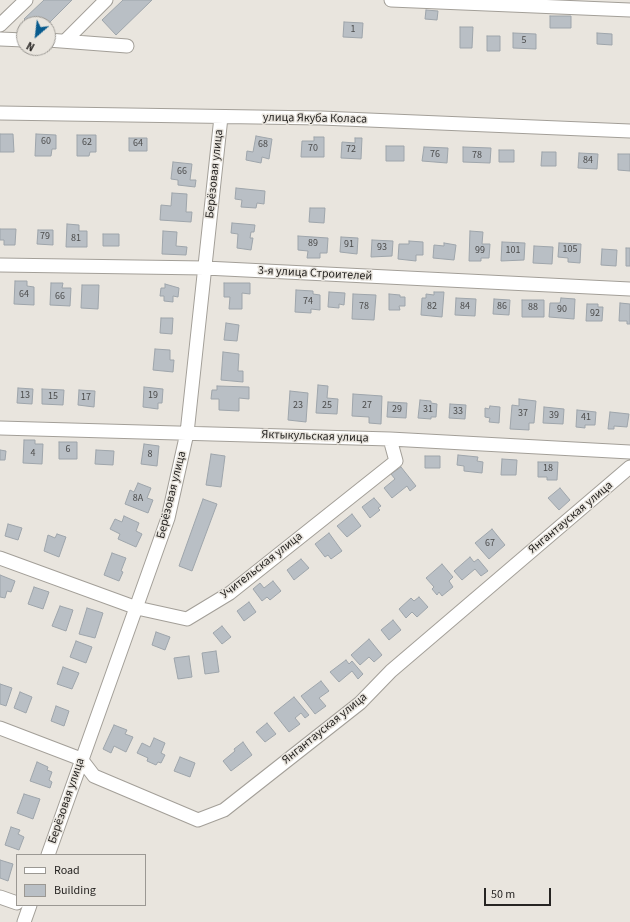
<!DOCTYPE html>
<html>
<head>
<meta charset="utf-8">
<style>
	body { margin:0 }
	#map { position:relative; width:630px; height:922px; overflow:hidden; background:#e9e5de; font-family:"Source Sans 3",sans-serif }
	canvas { display:block }
	.legend { position:absolute; left:16px; top:854px; width:130px; height:52px; box-sizing:border-box; background:#e9e5de; border:1px solid #9b9893; margin:0; padding:5px 7px; list-style:none; font-size:12px; color:#272523 }
	.legend li { display:flex; align-items:center; gap:8px; height:20px }
	.legend b { width:20px; border:1px solid #9b9893 }
	.north { position:absolute; left:16px; top:16px; width:40px; height:40px; box-sizing:border-box; background:#e9e5de; border:1px solid #9b9893; border-radius:50%; rotate:208deg; font-size:11px; font-weight:700; line-height:16px; text-align:center; color:#272523 }
	.north::after { content:''; display:block; margin:auto; width:14px; height:18px; background:#085b8e; clip-path:polygon(50% 0,100% 100%,50% 72%,0 100%) }
	.scale { position:absolute; left:484px; top:888px; width:67px; height:18px; box-sizing:border-box; border:2px solid #272523; border-top:0; padding-left:5px; font-size:12px; line-height:14px; white-space:nowrap; color:#272523; -webkit-text-stroke:3px #e9e5de; paint-order:stroke }
</style>
</head>
<body>
<div id="map">
<canvas width="630" height="922"></canvas>
<ul class="legend">
<li><b style="height:5px;background:#fff"></b>Road</li>
<li><b style="height:11px;background:#b9bfc5"></b>Building</li>
</ul>
<div class="north">N</div>
<div class="scale">50 m</div>
</div>
<script>
const context = document.querySelector('canvas').getContext('2d');
context.lineJoin = 'round';
function fillPath(path, color) { context.fillStyle = color; context.fill(path, 'evenodd'); }
const toPath = rows => new Path2D(rows.map(r => 'M' + r).join(''));
function stroke(path, color, width, dash) { context.strokeStyle = color; context.lineWidth = width; context.lineCap = dash ? 'butt' : 'round'; context.setLineDash(dash || []); context.stroke(path); }
function write(font, color, halo, rows, align = 'center') {
  context.font = font + ' "Source Sans 3",sans-serif'; context.lineWidth = 3; context.setLineDash([]); context.textBaseline = 'middle'; context.strokeStyle = halo; context.fillStyle = color; for (const [text, x, y, turn = 0] of rows) {
    context.save(); context.translate(x, y); context.rotate((+turn || 0) * Math.PI / 180); context.textAlign = isNaN(turn) ? turn : align; if (halo) context.strokeText(text, 0, 0); context.fillText(text, 0, 0); context.restore();
  }
}
const building = toPath([
	[44,0,72,0,48,24,29,24,24,19,44,0],
	[123,0,152,0,116,35,102,20,123,0],
	[426,10,438,11,437,20,425,19,426,10],
	[550,16,571,16,571,28,550,28,550,16],
	[344,22,363,23,362,38,343,37,344,22],
	[460,27,473,27,472,48,460,48,460,27],
	[513,33,536,34,536,49,513,48,513,33],
	[597,33,612,34,612,45,597,44,597,33],
	[487,36,500,36,500,51,487,51,487,36],
	[0,134,13,134,14,152,0,152,0,134],
	[36,134,56,135,56,149,52,149,51,156,35,156,36,134],
	[77,135,96,135,96,152,90,152,89,156,77,156,77,135],
	[256,136,272,139,269,159,262,157,261,163,246,160,247,151,253,152,256,136],
	[314,137,324,137,324,157,301,157,302,141,314,141,314,137],
	[129,138,147,138,147,151,129,151,129,138],
	[355,138,362,138,361,159,341,158,342,142,355,143,355,138],
	[386,146,404,146,404,161,386,161,386,146],
	[424,147,448,148,447,163,422,161,424,147],
	[463,147,491,148,490,163,463,162,463,147],
	[499,150,514,150,514,162,499,162,499,150],
	[542,152,556,152,556,166,541,166,542,152],
	[579,153,598,154,597,169,578,168,579,153],
	[618,154,630,154,630,171,618,170,618,154],
	[173,162,192,164,190,180,196,180,195,187,178,185,178,180,171,179,173,162],
	[236,188,265,191,264,204,257,203,256,208,241,207,242,200,235,199,236,188],
	[172,193,187,194,186,212,192,212,191,222,160,220,161,205,171,206,172,193],
	[310,208,325,208,324,223,309,222,310,208],
	[232,223,255,225,254,232,251,232,250,238,253,238,251,250,237,248,238,234,231,233,232,223],
	[67,224,79,225,79,231,87,231,87,247,66,247,67,224],
	[0,229,16,229,15,245,4,245,4,240,0,240,0,229],
	[38,230,53,230,53,245,37,244,38,230],
	[163,231,177,232,176,246,187,247,186,255,162,254,163,231],
	[470,231,483,232,482,244,490,244,489,258,481,258,481,261,469,261,470,231],
	[103,234,119,234,119,246,103,246,103,234],
	[298,236,328,238,327,253,320,253,320,258,307,258,308,251,298,250,298,236],
	[341,237,358,238,357,254,340,252,341,237],
	[372,240,393,241,392,256,371,257,372,240],
	[409,241,423,242,423,255,416,255,416,261,398,259,399,244,409,244,409,241],
	[502,242,525,243,524,260,501,261,502,242],
	[444,243,456,245,454,260,433,258,434,245,444,246,444,243],
	[559,243,581,244,580,263,568,262,568,258,558,257,559,243],
	[534,246,553,247,552,264,533,263,534,246],
	[626,248,630,248,630,266,626,266,626,248],
	[602,249,617,250,616,266,601,265,602,249],
	[15,281,27,281,27,286,34,287,34,305,14,304,15,281],
	[51,283,63,283,62,288,71,288,70,306,50,305,51,283],
	[224,283,250,283,250,294,242,293,242,309,229,309,230,297,224,297,224,283],
	[165,284,179,288,178,297,173,296,173,302,164,301,164,296,160,296,161,288,165,288,165,284],
	[82,285,99,285,98,309,81,308,82,285],
	[296,290,313,291,313,294,320,295,320,310,311,309,311,313,295,312,296,290],
	[329,292,345,293,344,305,339,304,339,308,328,307,329,292],
	[434,292,444,292,442,317,421,315,422,298,426,298,426,294,434,295,434,292],
	[353,294,376,295,374,320,352,319,353,294],
	[389,294,400,295,400,297,405,297,405,306,399,306,400,310,389,310,389,294],
	[456,298,476,299,475,316,455,315,456,298],
	[561,298,575,299,574,319,549,317,550,303,560,303,561,298],
	[494,299,510,300,509,315,493,314,494,299],
	[522,300,544,300,544,317,522,317,522,300],
	[620,303,630,304,630,324,627,324,627,321,619,321,620,303],
	[587,304,598,304,598,307,603,307,602,321,586,321,587,304],
	[161,318,173,318,172,334,160,333,161,318],
	[226,323,239,325,237,341,224,340,226,323],
	[155,349,170,350,170,360,174,360,173,372,153,370,155,349],
	[223,352,239,354,238,371,243,371,243,382,221,380,223,352],
	[318,385,328,386,327,398,338,399,337,414,316,413,318,385],
	[217,386,249,387,249,399,239,398,239,411,219,410,219,399,211,399,212,390,217,390,217,386],
	[144,387,163,389,162,403,158,403,158,409,143,407,144,387],
	[18,388,33,389,32,404,17,403,18,388],
	[42,389,64,390,63,405,42,404,42,389],
	[79,390,95,391,94,407,78,405,79,390],
	[290,391,308,393,306,422,288,420,290,391],
	[353,394,382,396,381,424,369,423,369,417,352,416,353,394],
	[519,399,536,401,534,423,529,423,529,430,510,429,512,405,519,406,519,399],
	[420,400,431,401,431,403,437,404,436,417,431,417,431,419,418,418,420,400],
	[388,402,407,403,406,418,387,417,388,402],
	[450,404,466,405,465,419,449,418,450,404],
	[490,406,500,407,499,423,489,422,490,418,485,417,485,408,489,409,490,406],
	[544,407,564,409,563,424,543,423,544,407],
	[577,410,596,412,595,425,585,425,585,428,576,427,577,410],
	[610,412,629,414,627,427,614,426,614,429,608,429,610,412],
	[24,440,35,440,35,444,43,444,42,464,23,463,24,440],
	[59,442,77,442,77,459,59,459,59,442],
	[144,444,159,446,157,466,141,464,144,444],
	[0,450,6,451,5,460,0,460,0,450],
	[96,450,114,451,113,465,95,464,96,450],
	[211,454,225,456,221,487,206,485,211,454],
	[458,455,478,457,477,461,483,462,482,473,464,471,464,466,457,465,458,455],
	[425,456,440,456,440,468,425,468,425,456],
	[502,459,517,460,516,475,501,475,502,459],
	[538,462,558,462,557,480,547,480,547,477,538,477,538,462],
	[401,467,416,486,410,491,407,486,392,498,384,488,395,479,391,474,401,467],
	[138,483,151,488,147,498,153,500,148,513,125,504,130,490,134,492,138,483],
	[560,488,570,500,559,510,548,498,560,488],
	[374,498,381,506,378,508,380,510,370,518,362,507,374,498],
	[203,499,217,504,192,571,179,566,203,499],
	[352,514,361,526,347,537,337,526,352,514],
	[124,516,139,523,136,531,142,534,136,547,118,539,120,534,110,529,115,519,122,522,124,516],
	[8,524,22,528,18,540,5,536,8,524],
	[492,529,505,545,489,559,475,543,492,529],
	[329,533,342,551,331,559,328,555,325,557,315,544,329,533],
	[57,534,66,537,59,557,44,551,48,535,55,538,57,534],
	[112,553,126,558,121,571,123,572,119,581,104,575,112,553],
	[470,557,474,562,478,559,488,571,481,576,475,569,462,580,454,571,470,557],
	[301,559,309,568,294,580,287,570,301,559],
	[442,564,453,577,449,581,453,587,442,596,439,592,437,595,432,589,434,587,426,578,442,564],
	[0,575,15,581,11,592,7,591,5,598,0,597,0,575],
	[273,581,281,591,270,600,267,597,262,601,253,589,260,583,264,588,273,581],
	[34,587,49,592,43,609,28,604,34,587],
	[419,597,428,607,417,617,412,612,406,618,399,609,411,598,414,601,419,597],
	[249,602,256,612,244,621,237,611,249,602],
	[60,606,73,610,66,631,52,626,60,606],
	[87,608,103,613,95,638,79,634,87,608],
	[393,620,401,630,389,640,381,630,393,620],
	[222,626,231,637,222,644,213,633,222,626],
	[156,632,170,637,165,650,152,645,156,632],
	[369,639,382,655,374,662,369,657,360,665,351,655,369,639],
	[76,641,92,647,86,663,70,657,76,641],
	[216,651,219,672,205,674,202,653,216,651],
	[189,656,192,677,178,679,174,658,189,656],
	[346,660,349,664,352,661,363,674,358,679,352,671,339,682,330,672,346,660],
	[63,667,79,673,72,689,57,684,63,667],
	[321,681,329,691,319,698,326,706,315,714,301,696,321,681],
	[0,684,12,688,6,706,0,704,0,684],
	[20,692,32,697,26,713,14,708,20,692],
	[294,697,309,715,305,718,301,713,295,718,300,724,289,732,274,713,294,697],
	[56,706,69,711,64,726,51,721,56,706],
	[267,723,276,734,265,742,256,732,267,723],
	[114,725,127,730,125,734,133,737,126,752,114,746,111,753,103,749,114,725],
	[154,738,165,743,161,753,165,755,161,763,158,762,156,765,147,761,148,758,137,753,142,743,150,747,154,738],
	[243,742,252,755,231,771,223,761,235,751,234,749,243,742],
	[180,757,195,763,190,777,174,771,180,757],
	[37,762,48,767,47,770,52,772,49,780,52,782,50,788,30,781,37,762],
	[24,794,40,799,33,819,17,813,24,794],
	[11,827,20,830,18,834,24,837,19,850,5,845,11,827],
	[0,860,13,864,8,881,0,878,0,860]
]);
fillPath(building, '#b9bfc5');
stroke(building, '#9ea5ab', 1);
const minor = toPath([
	[391,0,630,10],
	[0,25,26,0],
	[0,39,24,40],
	[48,40,127,46],
	[65,41,106,0],
	[0,113,321,118,630,131],
	[0,265,205,268,630,289],
	[0,428,390,439,630,452],
	[0,558,137,608,187,619,230,593,396,461,390,439],
	[0,728,81,759,94,776,198,820,224,810,360,703,391,671,630,467],
	[48,855,168,518,187,433,221,117],
	[0,897,17,903],
	[24,922,30,905]
]);
stroke(minor, '#a39f98', 15);
stroke(minor, '#fff', 13);
write('10px', '#4c4c4c', null, [
	["1",353,30],
	["5",524,41],
	["60",46,142],
	["62",87,143],
	["64",138,144],
	["68",263,145],
	["70",313,149],
	["72",351,150],
	["76",435,155],
	["78",477,156],
	["84",588,161],
	["66",182,172],
	["79",45,237],
	["81",76,239],
	["89",313,244],
	["91",349,245],
	["93",382,248],
	["105",570,250],
	["99",480,251],
	["101",513,251],
	["64",24,295],
	["66",60,297],
	["74",308,302],
	["78",364,307],
	["82",432,307],
	["84",465,307],
	["86",502,307],
	["88",533,308],
	["90",562,310],
	["92",595,314],
	["13",25,396],
	["19",153,396],
	["15",53,397],
	["17",86,398],
	["23",298,406],
	["25",327,406],
	["27",367,406],
	["29",397,410],
	["31",428,410],
	["33",458,412],
	["37",523,414],
	["39",554,416],
	["41",586,418],
	["6",68,450],
	["4",33,454],
	["8",150,455],
	["18",548,469],
	["8А",138,499],
	["67",490,544]
]);
write('12px', '#272523', '#e9e5de', [
	["улица Якуба Коласа",315,119,1],
	["Берёзовая улица",215,174,-84],
	["3-я улица Строителей",315,274,3],
	["Яктыкульская улица",315,437,2],
	["Берёзовая улица",172,495,-76],
	["Янгантауская улица",571,518,-40],
	["Учительская улица",262,566,-38],
	["Янгантауская улица",325,729,-39],
	["Берёзовая улица",67,801,-71]
]);
</script>
</body>
</html>
